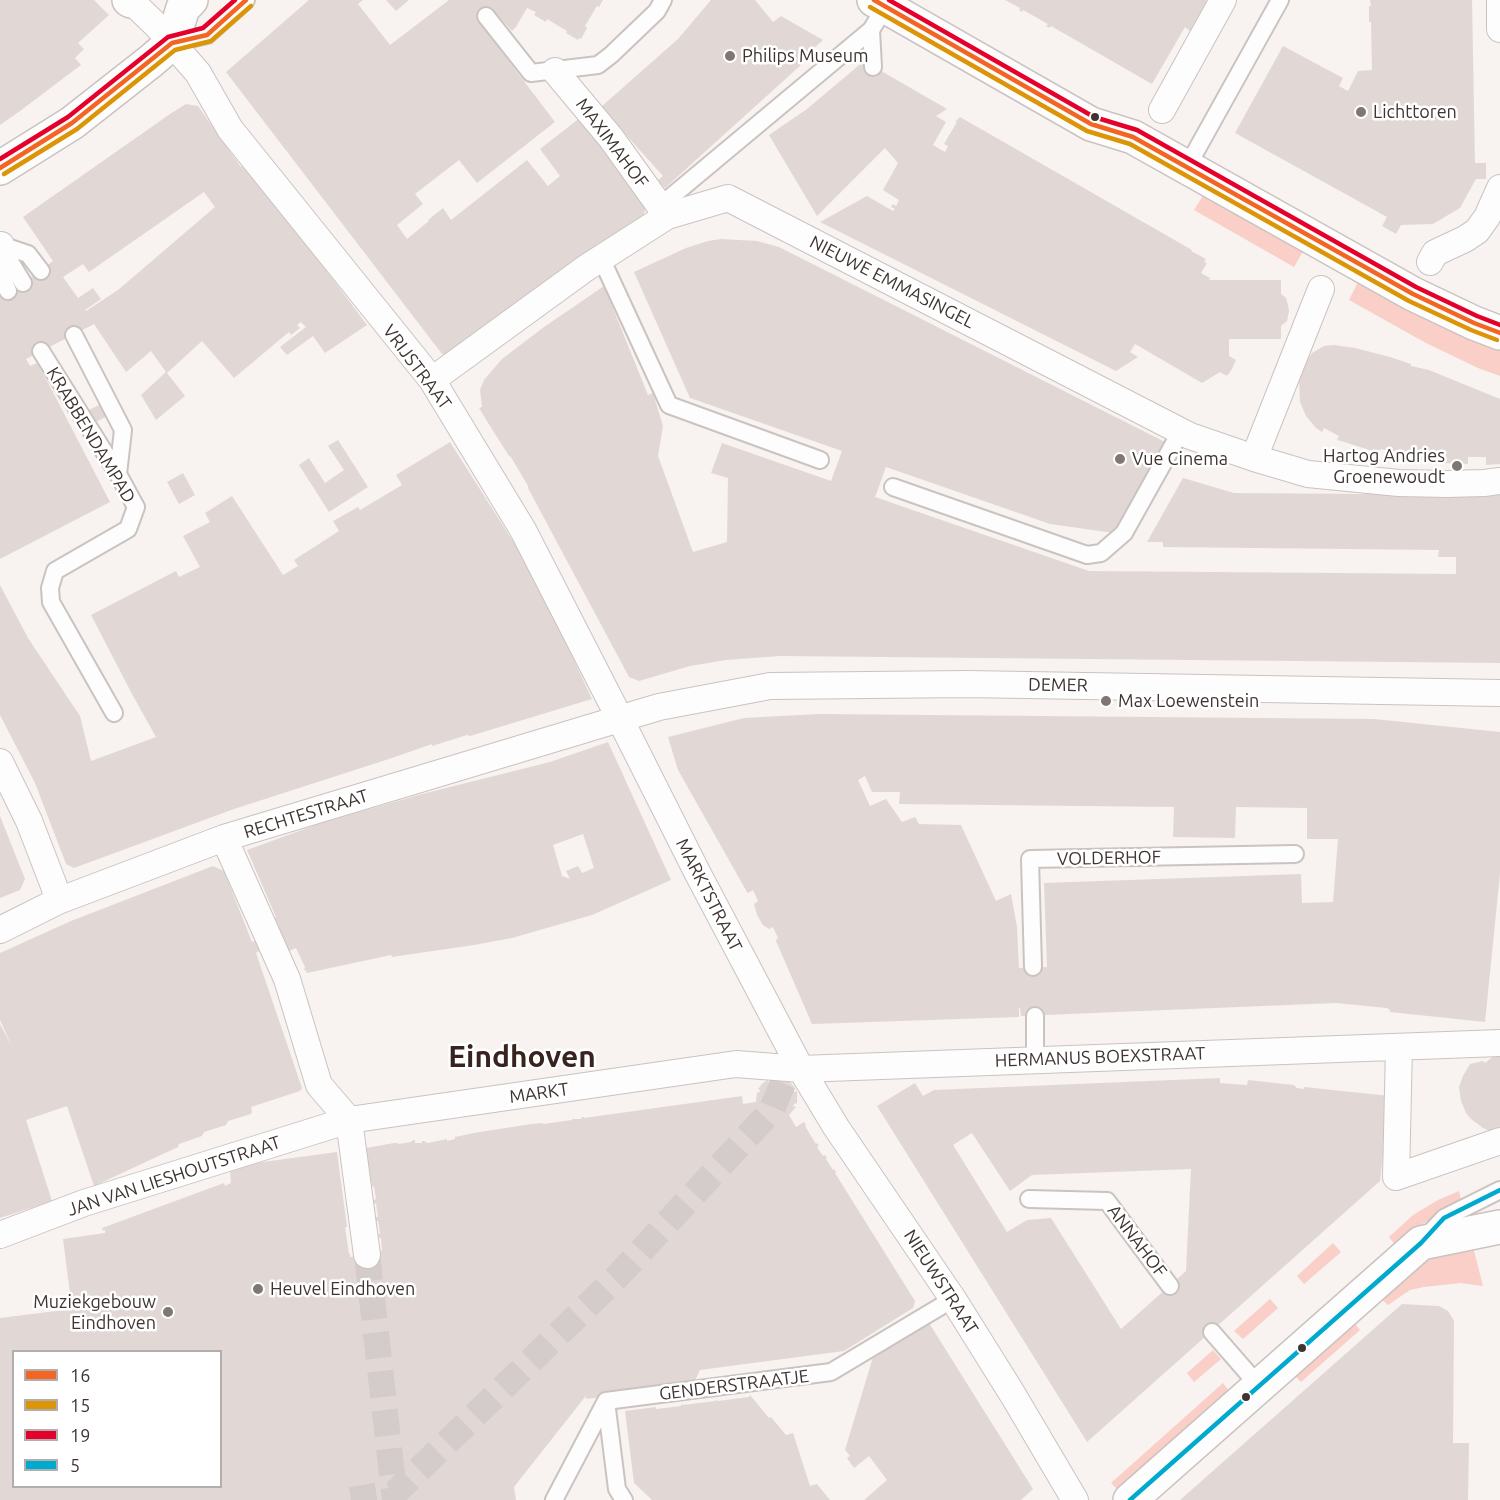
<!DOCTYPE html>
<html>
<head>
<meta charset="utf-8">
<style>
	body { margin:0 }
	#map { position:relative; width:1500px; height:1500px; overflow:hidden; background:#f8f2f0; font-family:Ubuntu,sans-serif }
	canvas { display:block }
	.legend { position:absolute; left:12px; top:1350px; width:210px; height:138px; box-sizing:border-box; background:#fff; border:2px solid #b2aead; margin:0; padding:8px 10px; list-style:none; font-size:18px; color:#3f3431 }
	.legend li { display:flex; align-items:center; gap:12px; height:30px }
	.legend b { width:30px; border:2px solid #b2aead }
</style>
</head>
<body>
<div id="map">
<canvas width="1500" height="1500"></canvas>
<ul class="legend">
<li><b style="height:8px;background:#f26522"></b>16</li>
<li><b style="height:8px;background:#db9507"></b>15</li>
<li><b style="height:8px;background:#e4002b"></b>19</li>
<li><b style="height:8px;background:#00a9ce"></b>5</li>
</ul>
</div>
<script>
const context = document.querySelector('canvas').getContext('2d');
context.lineJoin = 'round';
function fillPath(path, color) { context.fillStyle = color; context.fill(path, 'evenodd'); }
const toPath = rows => new Path2D(rows.map(r => 'M' + r).join(''));
function stroke(path, color, width, dash) { context.strokeStyle = color; context.lineWidth = width; context.lineCap = dash ? 'butt' : 'round'; context.setLineDash(dash || []); context.stroke(path); }
function write(font, color, halo, rows, align = 'center') {
  context.font = font + ' Ubuntu,sans-serif'; context.lineWidth = 5; context.setLineDash([]); context.textBaseline = 'middle'; context.strokeStyle = halo; context.fillStyle = color; for (const [text, x, y, turn = 0] of rows) {
    context.save(); context.translate(x, y); context.rotate((+turn || 0) * Math.PI / 180); context.textAlign = isNaN(turn) ? turn : align; if (halo) context.strokeText(text, 0, 0); context.fillText(text, 0, 0); context.restore();
  }
}
fillPath(toPath([
	[1206,191,1305,248,1294,267,1194,210],
	[1359,280,1439,325,1500,348,1500,376,1478,368,1426,343,1349,300],
	[1459,1191,1461,1200,1421,1225,1396,1246,1389,1237,1413,1215,1438,1200],
	[1471,1239,1483,1286,1460,1283,1424,1287,1410,1290,1388,1305,1379,1297,1411,1270,1431,1256],
	[1333,1243,1341,1252,1304,1284,1297,1276],
	[1270,1299,1278,1308,1243,1339,1234,1331],
	[1353,1321,1360,1330,1301,1382,1293,1374],
	[1213,1350,1221,1359,1194,1382,1187,1373],
	[1223,1383,1230,1392,1119,1491,1111,1483]
]), '#f9cfc7');
fillPath(toPath([
	[0,0,94,0,109,15,78,43,84,49,75,58,81,65,20,111,0,125],
	[309,0,363,0,358,4,390,45,449,0,603,0,599,7,597,6,585,26,587,28,581,39,579,38,578,40,566,33,567,31,547,19,546,22,534,15,536,12,527,8,516,27,512,31,493,10,479,22,555,122,477,183,459,160,415,194,423,204,397,225,407,239,429,221,428,220,443,208,451,220,527,160,548,186,560,176,540,149,581,117,646,204,644,215,569,266,448,354,442,354,226,72],
	[386,0,409,0,396,11],
	[711,0,755,0,773,22,781,16,823,40,809,53,811,55,806,59,804,57,799,62,801,65,665,188,658,180,663,176,601,107,678,39],
	[1005,0,1205,0,1207,1,1190,31,1185,27,1152,84,1051,26,1050,28,1046,26,1048,24,1023,10,1022,12,1019,10,1020,8],
	[1370,0,1472,0,1475,163,1486,163,1486,179,1476,179,1460,208,1433,224,1401,225,1396,234,1382,226,1387,217,1235,133,1283,46,1343,78,1339,86,1348,91,1358,71,1372,70,1371,22,1369,22,1369,6,1371,6],
	[864,61,947,109,936,116,946,122,933,145,945,152,948,146,944,144,957,122,955,122,960,117,1192,250,1191,251,1206,259,1204,262,1207,263,1201,273,1210,278,1209,280,1281,280,1281,294,1286,298,1288,305,1289,311,1287,321,1281,326,1281,339,1229,339,1229,356,1236,360,1232,369,1227,376,1220,372,1202,383,1135,344,1130,352,1138,357,1116,371,820,222,867,196,893,211,895,209,891,207,893,204,896,206,899,200,883,190,898,163,885,148,817,216,769,135,807,109],
	[186,104,198,106,241,167,246,163,367,325,325,353,313,336,287,355,280,347,306,327,301,322,297,325,300,328,291,335,289,332,234,378,202,341,167,373,185,396,156,420,141,395,166,372,151,351,126,372,94,324,26,359,30,366,37,363,43,373,110,502,0,559,0,295,23,283,53,261,23,217,170,114],
	[204,192,215,207,118,290,86,311,85,310,101,299,93,288,78,298,63,277,83,264,89,272],
	[721,239,757,241,779,247,1165,442,1114,533,1050,524,886,467,875,497,1089,571,1456,574,1456,557,1438,557,1439,550,1163,547,1163,542,1147,542,1183,478,1234,493,1500,495,1500,663,780,656,726,660,690,666,639,681,629,677,528,488,528,486,511,457,509,456,490,426,479,408,482,407,480,390,484,380,502,359,544,327,604,286,648,395,653,393,663,426,658,456,693,552,727,542,728,478,711,473,722,443,831,481,842,451,690,398,634,272,686,248,708,241],
	[1334,345,1355,348,1390,357,1411,364,1411,366,1429,370,1500,399,1500,464,1486,465,1486,457,1468,457,1468,464,1442,463,1443,457,1425,455,1425,461,1408,459,1396,457,1397,452,1380,449,1379,453,1341,441,1337,440,1339,436,1324,428,1322,432,1316,428,1306,416,1300,402,1299,379,1303,366,1312,353,1324,346],
	[105,402,111,414,90,425,83,413],
	[338,440,368,487,329,512,299,465,309,458,325,483,344,470,328,446],
	[450,442,535,576,592,699,470,736,467,735,432,746,432,744,392,758,234,809,74,868,66,864,35,783,0,715,0,585,28,638,80,716,91,761,156,737,132,694,91,615,176,571,179,577,200,567,183,536,210,522,205,513,232,496,283,575,298,566,294,560,339,531,333,521,358,507,360,510,402,485,396,475],
	[183,473,195,495,179,504,167,482],
	[819,714,1374,719,1500,732,1500,874,1485,1022,1390,1012,1390,1010,1387,1008,1336,1003,1021,1016,1020,1008,1019,1008,1019,1017,812,1024,776,941,776,940,778,938,773,927,769,929,763,925,757,915,754,904,758,901,753,890,748,893,747,892,678,770,668,737,744,718],
	[865,776,872,792,900,792,899,804,1174,807,1173,837,1235,838,1236,807,1307,808,1307,839,1338,839,1333,902,1302,903,1301,874,1044,883,1047,967,1019,968,1017,927,1011,894,996,901,961,825,919,824,915,817,902,822,886,799,870,806,858,780],
	[608,742,671,880,592,915,512,938,474,945,392,957,391,955,307,973,305,970,304,970,305,967,296,948,289,951,275,918,276,917,247,850,321,823,422,794,550,762],
	[583,834,594,868,582,873,578,866,566,871,570,879,562,876,553,845],
	[0,816,25,879,20,890,0,898],
	[213,866,224,871,252,942,257,940,261,950,256,953,302,1088,300,1091,251,1107,252,1111,251,1114,228,1121,226,1125,204,1132,202,1136,179,1144,178,1147,94,1186,67,1106,26,1120,52,1201,0,1218,0,1024,12,1047,0,1020,0,953,71,921],
	[1500,1051,1500,1132,1490,1131,1483,1128,1471,1119,1466,1113,1461,1101,1459,1087,1463,1076,1470,1064,1483,1061,1485,1063],
	[783,1078,782,1081,785,1082,786,1080,789,1081,795,1088,793,1090,794,1092,797,1091,797,1104,795,1103,793,1106,796,1107,789,1115,796,1127,804,1122,806,1125,805,1126,816,1144,817,1143,819,1146,817,1147,823,1156,825,1155,827,1158,826,1159,833,1170,834,1169,836,1172,835,1173,915,1301,913,1308,844,1351,700,1370,693,1385,586,1399,585,1394,585,1397,514,1487,516,1500,0,1500,0,1318,72,1309,63,1239,105,1233,105,1230,103,1231,102,1228,224,1183,225,1186,231,1183,230,1170,233,1166,337,1152,347,1227,345,1227,349,1254,350,1254,350,1257,381,1253,380,1251,382,1251,381,1238,379,1238,378,1234,380,1234,379,1227,378,1221,376,1221,376,1217,378,1217,376,1203,374,1204,374,1200,376,1199,374,1186,372,1187,366,1148,394,1143,398,1143,398,1144,411,1142,411,1141,415,1140,415,1143,422,1143,422,1141,425,1141,425,1142,428,1143,447,1139,447,1141,455,1139,455,1137,474,1133,531,1124,543,1123,543,1124,572,1120,572,1119,581,1119,582,1117,584,1117,584,1118,742,1096,743,1104,756,1102,757,1092,759,1093,760,1090,758,1089,762,1084,767,1080,768,1082,771,1081,770,1079],
	[14,1352,220,1352,220,1486,14,1486],
	[1220,1078,1220,1083,1247,1085,1248,1080,1294,1085,1297,1088,1304,1089,1304,1087,1390,1096,1380,1181,1087,1442,877,1106,915,1083,923,1096,934,1090],
	[972,1133,1010,1191,1032,1175,1191,1169,1186,1271,1121,1329,1051,1218,1027,1220,1007,1232,953,1145],
	[1402,1304,1439,1306,1448,1311,1454,1321,1453,1443,1469,1443,1468,1500,1180,1500],
	[929,1323,1033,1489,1021,1500,864,1500,887,1480,869,1456,854,1468,847,1458,850,1456,845,1450,873,1357],
	[750,1395,769,1418,771,1417,786,1435,793,1433,810,1486,817,1484,830,1500,652,1500,634,1483,625,1411,656,1407,656,1409,681,1406,682,1404,683,1405,715,1401,715,1400,718,1401,749,1397]
]), '#e1d8d6');
stroke(toPath([
	[367,1255,395,1500],
	[351,1500,395,1493,616,1278,771,1111,784,1081]
]), '#d3ccca', 26, [26, 13]);
const service = toPath([
	[486,16,531,73,598,65,611,55,657,11,663,0],
	[871,30,873,67],
	[172,43,207,35,246,0],
	[1187,167,1280,0],
	[660,206,871,30,886,6],
	[0,245,23,283],
	[601,258,669,405,820,460],
	[8,291,0,273,1,245,28,254,41,271],
	[74,335,123,430,118,474],
	[41,351,118,474,136,507,128,529,55,571,50,588,51,602,114,713],
	[893,487,1087,555,1101,553,1124,533,1181,431],
	[1033,967,1030,859,1295,854],
	[1035,1059,1035,1016],
	[1029,1199,1107,1201,1170,1286],
	[1426,1237,1444,1218,1500,1190],
	[1212,1332,1259,1386],
	[606,1401,617,1489,624,1500],
	[554,1500,606,1401,831,1372,953,1299]
]);
const pedestrian = toPath([
	[1500,0,1500,29],
	[131,1,157,26,198,73,230,129,432,380,523,530,620,719,697,872,801,1069,836,1127,953,1299,1013,1395,1075,1500],
	[555,71,611,138,667,216],
	[1162,110,1223,0],
	[0,246,1,245],
	[1430,262,1435,253,1465,239,1477,231,1487,217,1500,188],
	[432,380,586,268,667,216,728,198,1190,436,1254,458,1308,474,1399,483,1447,484,1484,483,1500,481],
	[1254,458,1321,289],
	[0,762,29,821,54,886,58,901],
	[224,838,287,979,319,1085,349,1120],
	[0,930,58,901,224,838,659,707,770,686,967,684,1500,693],
	[1399,1047,1396,1177,1500,1141],
	[349,1120,367,1255],
	[0,1235,84,1203,349,1120,736,1064,801,1069,1500,1043]
]);
const minor = toPath([
	[129,0,131,1,132,0]
]);
const tertiary = toPath([
	[874,0,1091,124,1133,137,1413,294,1474,323,1500,333],
	[0,168,72,123,151,61,172,43,183,8,191,0],
	[1130,1500,1421,1243,1500,1227]
]);
stroke(service, '#cac3c0', 20);
stroke(pedestrian, '#cac3c0', 28);
stroke(minor, '#cac3c0', 36);
stroke(tertiary, '#cac3c0', 36);
stroke(service, '#fefdfd', 16);
stroke(pedestrian, '#fefdfd', 26);
stroke(minor, '#fefdfd', 33);
stroke(tertiary, '#fefdfd', 33);
stroke(toPath([
	[874,0,1091,124,1133,137,1413,294,1474,323,1500,333],
	[0,168,72,123,172,43,207,35,246,0]
]), '#f26522', 4.5);
stroke(toPath([
	[870,7,1087,131,1130,144,1409,301,1471,330,1497,340],
	[4,174,77,129,175,50,211,41,251,6]
]), '#db9507', 4.5);
stroke(toPath([
	[889,0,1094,117,1137,130,1416,287,1477,316,1500,325],
	[0,159,68,117,168,37,203,28,235,0]
]), '#e4002b', 4.5);
stroke(toPath([
	[1130,1500,1421,1243,1444,1218,1500,1190]
]), '#00a9ce', 4.5);
for (const [x, y, r, color] of [
	[730,56,6,"#807674"],
	[1361,112,6,"#807674"],
	[1095,117,5,"#3f3431"],
	[1120,459,6,"#807674"],
	[1457,466,6,"#807674"],
	[1106,701,6,"#807674"],
	[258,1289,6,"#807674"],
	[168,1312,6,"#807674"],
	[1302,1348,5,"#3f3431"],
	[1246,1397,5,"#3f3431"]
]) { const dot = new Path2D(); dot.arc(x, y, r, 0, 2 * Math.PI); context.fillStyle = color; context.fill(dot); stroke(dot, '#fff', 2); }
write('18px', '#3f3431', '#fff', [
	["Philips Museum",742,56],
	["Lichttoren",1373,112],
	["Hartog Andries",1445,456,"right"],
	["Groenewoudt",1445,477,"right"],
	["Vue Cinema",1132,459],
	["Max Loewenstein",1118,701],
	["Heuvel Eindhoven",270,1289],
	["Muziekgebouw",156,1302,"right"],
	["Eindhoven",156,1323,"right"]
], 'left');
write('18px', '#3f3431', '#fff', [
	["MAXIMAHOF",612,143,53],
	["NIEUWE EMMASINGEL",892,282,27],
	["VRIJSTRAAT",417,367,53],
	["KRABBENDAMPAD",91,435,59],
	["DEMER",1058,685,1],
	["RECHTESTRAAT",306,814,-17],
	["VOLDERHOF",1109,858,-1],
	["MARKTSTRAAT",709,895,63],
	["HERMANUS BOEXSTRAAT",1100,1057,-2],
	["MARKT",539,1093,-8],
	["JAN VAN LIESHOUTSTRAAT",174,1176,-18],
	["ANNAHOF",1137,1241,53],
	["NIEUWSTRAAT",941,1282,57],
	["GENDERSTRAATJE",734,1385,-7]
]);
write('bold 30px', '#38231f', '#fff', [
	["Eindhoven",522,1057]
]);
</script>
</body>
</html>
